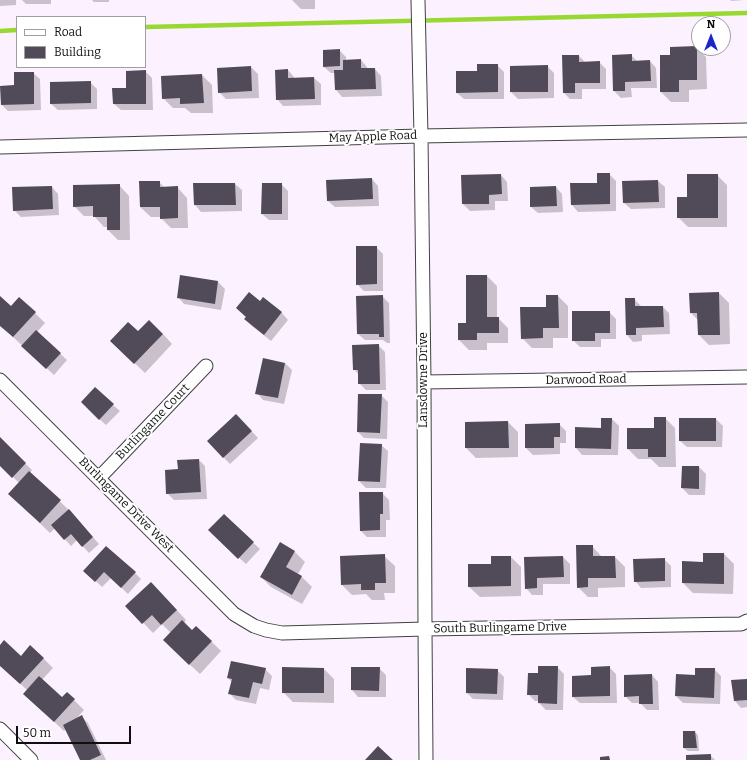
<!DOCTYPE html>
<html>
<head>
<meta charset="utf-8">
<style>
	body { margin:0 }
	#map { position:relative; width:747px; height:760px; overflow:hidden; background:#fcf1ff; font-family:Bitter,serif }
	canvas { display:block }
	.legend { position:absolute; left:16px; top:16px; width:130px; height:52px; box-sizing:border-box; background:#fff; border:1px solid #9f9f9f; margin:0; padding:5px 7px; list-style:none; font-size:12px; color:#0f0f0f }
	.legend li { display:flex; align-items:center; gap:8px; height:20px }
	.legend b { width:20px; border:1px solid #9f9f9f }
	.north { position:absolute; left:691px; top:16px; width:40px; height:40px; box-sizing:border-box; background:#fff; border:1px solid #9f9f9f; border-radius:50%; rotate:0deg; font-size:11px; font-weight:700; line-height:16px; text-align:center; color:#0f0f0f }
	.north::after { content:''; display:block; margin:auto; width:14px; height:18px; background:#1a25cc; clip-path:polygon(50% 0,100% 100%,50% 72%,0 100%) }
	.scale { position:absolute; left:16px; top:726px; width:115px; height:18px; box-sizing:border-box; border:2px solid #0f0f0f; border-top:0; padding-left:5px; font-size:12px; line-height:14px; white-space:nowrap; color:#0f0f0f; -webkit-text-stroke:3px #fff; paint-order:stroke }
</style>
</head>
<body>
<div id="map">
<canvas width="747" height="760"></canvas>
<ul class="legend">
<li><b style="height:5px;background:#fff"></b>Road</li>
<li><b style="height:11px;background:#504a59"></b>Building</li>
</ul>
<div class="north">N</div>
<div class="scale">50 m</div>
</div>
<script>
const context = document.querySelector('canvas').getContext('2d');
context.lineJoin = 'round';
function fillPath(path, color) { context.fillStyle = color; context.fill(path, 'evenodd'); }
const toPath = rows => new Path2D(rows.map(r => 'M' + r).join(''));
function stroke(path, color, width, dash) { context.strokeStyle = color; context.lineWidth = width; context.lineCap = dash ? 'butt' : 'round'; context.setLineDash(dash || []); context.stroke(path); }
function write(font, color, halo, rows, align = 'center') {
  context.font = font + ' Bitter,serif'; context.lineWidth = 4; context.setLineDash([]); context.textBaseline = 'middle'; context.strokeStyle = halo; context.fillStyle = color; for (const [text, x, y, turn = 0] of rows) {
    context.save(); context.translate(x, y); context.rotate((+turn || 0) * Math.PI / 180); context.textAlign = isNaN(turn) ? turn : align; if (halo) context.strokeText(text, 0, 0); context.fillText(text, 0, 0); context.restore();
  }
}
fillPath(toPath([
	[0,0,16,0,16,5,0,6],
	[22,0,51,0,51,4,26,4],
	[92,0,109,0,109,2,94,2],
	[292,0,315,0,315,9,301,9],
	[730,0,743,0,732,1],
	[696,47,706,57,707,89,689,90,689,102,671,102,661,92,671,56],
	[339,50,346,57,346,61,361,60,367,67,367,69,375,69,381,76,382,96,342,97,336,90,335,73,331,73,324,67],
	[631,55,638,62,650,61,656,68,657,88,631,88,632,97,621,98,614,91],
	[579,56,585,62,599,62,606,69,606,89,582,89,582,99,570,99,564,93],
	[497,65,504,72,504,99,464,99,457,93,478,72],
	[547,66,554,73,554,98,518,99,511,92,511,67],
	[251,67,258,74,259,98,226,99,219,92],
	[288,70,294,77,294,78,314,78,321,84,321,105,283,106,277,99],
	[145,71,152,78,153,110,121,110,114,104],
	[33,73,40,79,41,110,8,111,2,105,15,86],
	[202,75,212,85,213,113,191,113,185,108,173,108,163,98,162,77],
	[90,82,97,89,97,109,58,110,51,104],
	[609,174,616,181,616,211,578,212,572,205],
	[501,175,507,182,508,201,495,201,495,210,470,211,463,204],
	[717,175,727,185,727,227,688,227,678,217,688,198],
	[372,179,378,186,379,206,335,207,328,201],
	[658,181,665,187,665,208,631,209,624,203],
	[140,182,159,182,165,188,177,187,187,198,188,228,171,228,161,218,161,217,151,217,140,207],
	[194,184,235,184,242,190,242,211,201,212,195,205],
	[281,184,288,191,288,220,269,220,262,214],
	[119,185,129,196,130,240,118,240,108,230,108,227,104,227,94,216,84,216,74,206],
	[52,187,58,194,59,215,21,217,14,210],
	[556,187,562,194,563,212,538,213,531,207],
	[376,247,383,254,383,291,364,291,357,284],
	[181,276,218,282,225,289,221,310,184,304,178,297],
	[487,276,497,286,497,318,498,318,508,328,508,343,487,343,487,350,469,350,459,340],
	[719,293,729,303,730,344,709,345,699,335,698,320,691,313],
	[382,296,389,303,390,343,387,343,383,340,365,340,358,334],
	[558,296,568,306,568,338,553,338,553,348,532,348,522,338],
	[0,297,11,307,35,313,45,323,37,332,67,360,54,375,0,325],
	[264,298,282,313,288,320,271,341,252,326,245,319],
	[626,299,634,299,641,306,641,307,663,307,669,313,670,334,642,335,642,341,633,342,627,335],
	[609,312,616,319,616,339,601,339,601,347,580,347,573,340],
	[138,332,163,334,172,344,145,373,122,351],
	[378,345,385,352,386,390,366,390,359,383,359,375,354,369],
	[285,363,292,370,284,404,263,400,257,393],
	[381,395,388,402,387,439,364,438,358,432],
	[113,405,120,411,106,425,88,409],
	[236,415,258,438,230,464,208,441],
	[665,418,675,428,676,467,659,467,651,459,638,459,628,449,628,429,655,429],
	[612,419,619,426,618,455,582,455,576,448,576,428,602,429],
	[680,419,716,419,723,426,722,447,687,447,680,441],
	[508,422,518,432,518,457,476,458,466,448],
	[559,424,566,431,566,443,560,443,560,454,533,455,526,448,526,425],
	[0,439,32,470,30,473,70,511,99,544,89,553,77,540,71,546,55,528,50,533,9,494,19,483,0,464],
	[381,445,388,451,386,488,366,488,359,481],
	[199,460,205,466,207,499,174,500,167,493,179,470],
	[699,467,706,474,705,495,689,495,682,488],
	[382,493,389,500,390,520,386,520,386,537,367,537,361,531],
	[224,516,260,549,246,564,216,537],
	[280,544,295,552,305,562,298,574,302,577,312,587,302,604,271,587,261,577],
	[592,546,602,557,615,557,625,567,625,587,598,588,598,597,588,597,578,587],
	[704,554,724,554,734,564,733,594,693,593,683,583,704,563],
	[384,556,395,566,395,593,384,593,385,600,372,600,366,594,352,595,342,585],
	[511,557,521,567,521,596,480,597,469,587,493,565],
	[563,557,570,564,570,584,543,584,543,595,532,595,526,588,525,558],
	[664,559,671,566,671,587,641,588,635,581],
	[85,571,135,573,141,579,128,594,111,578,102,587],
	[161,593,186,620,184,623,193,631,211,641,221,651,200,674,174,650,171,633,162,624,153,633,127,606],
	[0,646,21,657,43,658,53,668,42,680,62,699,74,700,84,710,75,720,82,717,88,723,106,760,81,760,66,729,64,731,34,703,27,690,0,665],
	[557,667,564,674,563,710,546,710,539,703,539,701,535,701,528,694,539,674],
	[609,667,616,674,617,703,580,703,573,697,592,676],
	[352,668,379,668,386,675,386,697,358,697,352,690],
	[265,669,272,676,269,690,260,688,256,704,236,700,229,693,232,682,228,678],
	[324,669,334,679,334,703,293,702,283,692],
	[714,669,721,676,720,704,683,703,676,696,696,676],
	[497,670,504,677,503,700,473,699,467,693],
	[652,675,658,682,659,710,647,710,640,703,632,703,625,696],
	[747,680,747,707,741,708,735,701,732,681],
	[684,732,695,732,698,735,699,751,688,751,684,748],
	[710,755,715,760,687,760]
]), '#0003');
stroke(toPath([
	[145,27,747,13],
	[0,31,17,30]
]), '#98d931', 4.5);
fillPath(toPath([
	[697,46,697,80,679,80,679,92,660,92,660,55,670,55,670,47],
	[340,49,340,66,323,67,323,50],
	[632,54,632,61,650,60,651,81,625,82,625,91,613,91,612,55],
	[562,55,579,55,579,62,600,61,600,83,575,83,575,93,563,93],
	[361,59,361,68,375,68,376,89,335,90,334,70,343,70,343,60],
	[477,64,498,64,498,92,456,93,456,71,477,71],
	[548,65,548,92,510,92,510,66],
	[251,66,252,91,218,93,217,68],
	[288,69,288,78,314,77,315,99,276,100,275,70],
	[146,70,146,104,113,104,112,88,126,88,126,71],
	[14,72,34,72,34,104,1,105,0,86,14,85],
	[202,74,204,103,180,104,180,98,162,99,161,76],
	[91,81,91,103,50,104,50,82],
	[597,173,610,173,610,204,571,205,570,183,597,183],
	[501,174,502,194,489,195,489,204,462,204,461,175],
	[687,174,718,174,718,218,677,218,677,197,687,197],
	[372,178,373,199,327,201,326,180],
	[658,180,659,202,623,203,622,181],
	[139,181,160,181,160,187,178,186,178,218,160,219,160,207,140,207],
	[193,183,235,183,236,205,194,205],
	[262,183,282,183,282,214,261,214],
	[120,184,120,230,107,230,107,217,93,217,93,206,73,207,73,185],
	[52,186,53,209,13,211,12,187],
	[556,186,557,206,530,207,530,187],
	[356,246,377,246,377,284,356,285],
	[180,275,218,281,215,304,177,298],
	[466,275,487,275,487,317,499,317,499,333,477,333,477,340,458,340,458,323,466,323],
	[249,292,260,301,263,297,282,312,264,335,244,319,246,317,236,308],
	[719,292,720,335,698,335,697,313,690,313,689,293],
	[383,295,384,337,379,337,379,334,357,334,356,296],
	[546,295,558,295,559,328,543,328,543,338,521,339,520,307,546,307],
	[0,296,11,306,19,297,36,312,13,337,0,326],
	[625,298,635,298,635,306,663,306,664,327,636,328,636,335,626,335],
	[572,311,610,311,610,333,595,333,595,341,572,341],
	[149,320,163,334,134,364,110,341,128,322,138,331],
	[36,330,61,353,46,369,21,346],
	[379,344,380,384,358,384,358,370,353,370,352,345],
	[263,358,285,363,278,398,255,394],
	[95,387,114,404,99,420,81,402],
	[358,394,382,394,380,433,357,432],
	[236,414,252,431,223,458,207,441],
	[654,417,666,417,666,457,648,457,648,449,627,449,627,428,654,428],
	[601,418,612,418,611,449,575,448,575,427,601,428],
	[679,418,716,418,716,441,679,441],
	[508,421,509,448,465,448,465,422],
	[560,423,560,437,554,437,554,448,525,448,525,424],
	[0,437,26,463,12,478,0,466],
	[360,443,382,444,380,482,358,481],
	[199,459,201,492,166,494,165,470,178,469,177,460],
	[682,466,699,466,699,489,681,488],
	[29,471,61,500,40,523,8,494],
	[359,492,383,492,383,514,380,514,380,530,360,531],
	[69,509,93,537,82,547,71,534,64,540,51,525],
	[224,514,254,542,238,559,208,530],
	[280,542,295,551,286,567,302,576,292,595,260,577],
	[576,545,593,545,593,556,615,556,616,578,588,578,588,587,577,588],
	[106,546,136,572,121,588,104,572,95,582,83,571],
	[703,553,724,553,724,584,682,583,682,561,703,562],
	[385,554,386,583,375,583,375,590,361,590,361,584,341,585,340,556],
	[491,556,511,556,511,586,468,587,468,564,491,564],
	[563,556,564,577,537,578,537,588,525,589,524,557],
	[665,558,665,581,634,582,633,559],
	[151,582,177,610,161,625,152,615,142,624,125,606],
	[182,620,192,630,196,626,212,641,189,665,163,640],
	[4,640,21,656,30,645,44,658,20,684,0,666,0,645],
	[231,661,266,668,262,684,253,682,249,698,228,694,232,679,227,678],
	[538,666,558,666,557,704,538,703,538,695,527,695,528,673,538,673],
	[610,666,610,696,572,697,572,676,591,675,591,667],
	[282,667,324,668,324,693,282,693],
	[351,667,380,667,379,691,351,690],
	[466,668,498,669,497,694,466,693],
	[695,668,715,668,714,698,675,696,676,674,695,675],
	[652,674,653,704,639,704,639,696,624,697,624,675],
	[39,676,62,697,67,692,75,699,54,722,23,694],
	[747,679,747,700,734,701,731,680],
	[82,715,101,755,90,760,80,760,63,725],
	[683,731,695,731,697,748,683,748],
	[378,746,393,760,365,760],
	[711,754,711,760,686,760,686,755],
	[609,756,610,760,600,760,600,757]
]), '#504a59');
const minor = toPath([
	[418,0,421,136,424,382,425,629,426,760],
	[0,147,421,136,747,130],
	[0,380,234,614,254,626,266,630,282,633,425,629,741,624,747,621],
	[424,382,747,377],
	[99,478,206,366],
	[0,729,31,760]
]);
stroke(minor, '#424242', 15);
stroke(minor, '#fff', 13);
write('12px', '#0f0f0f', '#fff', [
	["May Apple Road",373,137,-2],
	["Lansdowne Drive",424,380,-90],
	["Darwood Road",586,380,-1],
	["Burlingame Court",153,422,-46],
	["Burlingame Drive West",126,505,45],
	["South Burlingame Drive",500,628,-1]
]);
</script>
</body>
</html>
